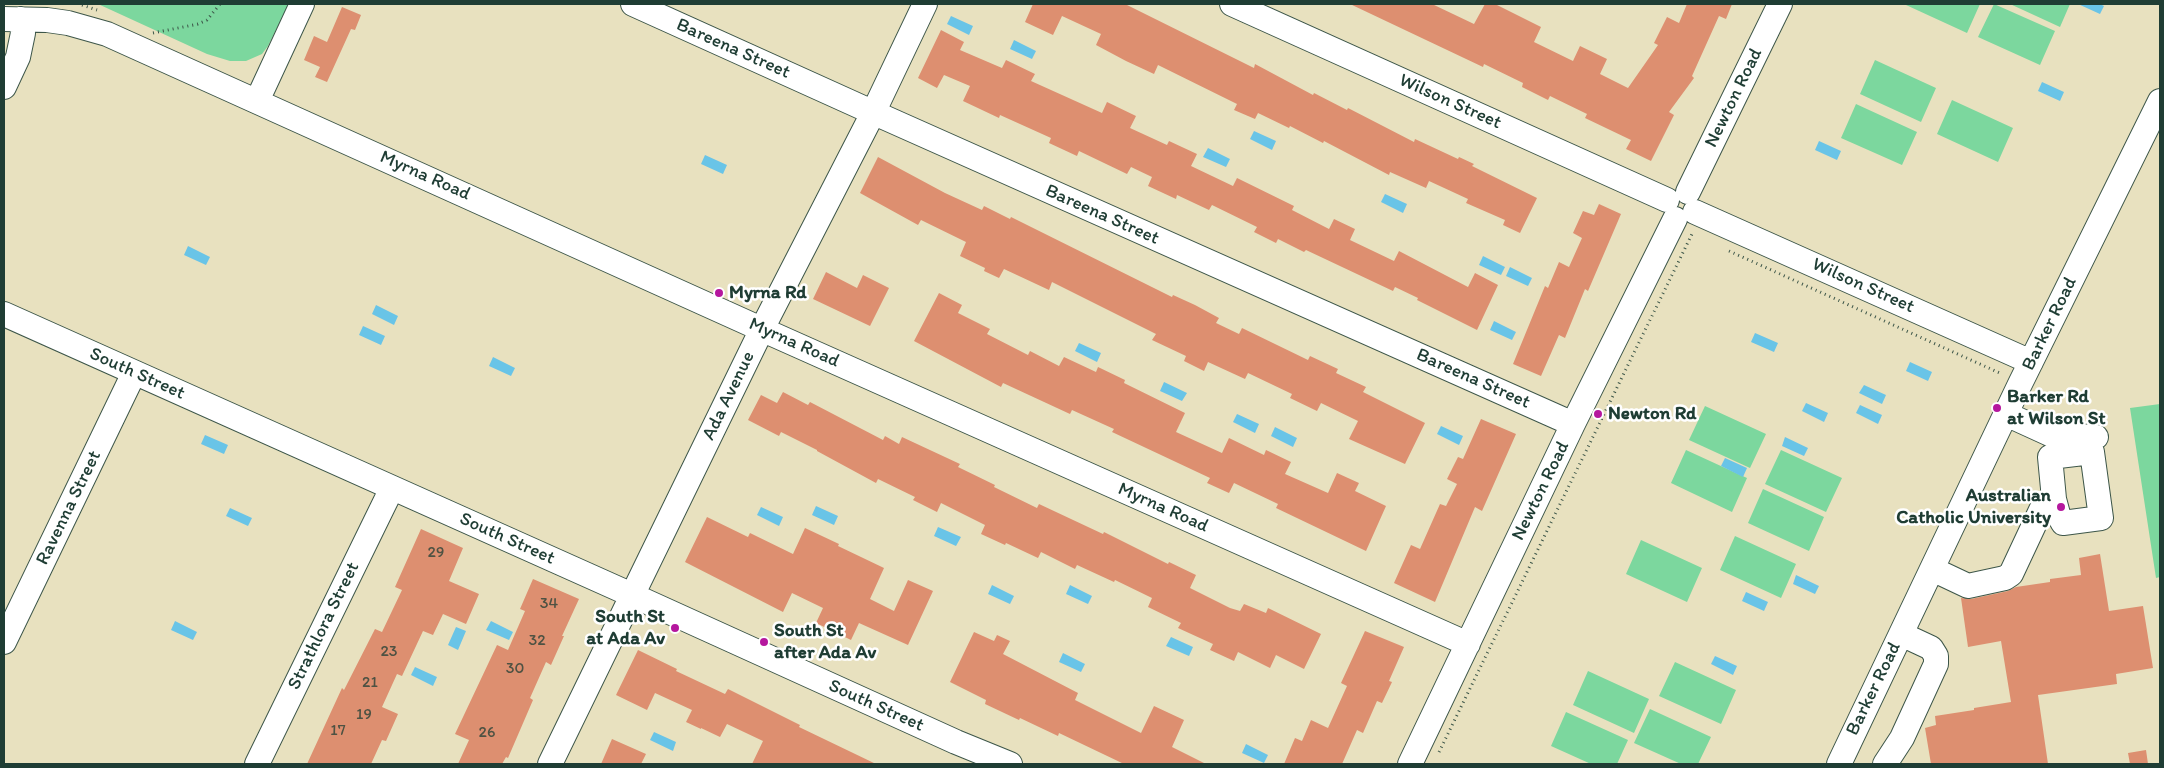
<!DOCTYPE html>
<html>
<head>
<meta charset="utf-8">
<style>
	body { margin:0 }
	#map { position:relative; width:2164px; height:768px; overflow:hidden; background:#e8e1bf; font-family:Itim,sans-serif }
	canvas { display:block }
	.frame { position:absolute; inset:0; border:5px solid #1f3d34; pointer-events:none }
</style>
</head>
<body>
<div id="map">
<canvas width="2164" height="768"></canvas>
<div class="frame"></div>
</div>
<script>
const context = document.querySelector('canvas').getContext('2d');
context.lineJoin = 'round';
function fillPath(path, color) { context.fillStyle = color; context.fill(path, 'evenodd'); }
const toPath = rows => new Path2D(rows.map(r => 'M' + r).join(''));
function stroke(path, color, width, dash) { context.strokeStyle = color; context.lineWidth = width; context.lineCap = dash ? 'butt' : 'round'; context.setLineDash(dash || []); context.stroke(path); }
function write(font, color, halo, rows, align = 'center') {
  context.font = font + ' Itim,sans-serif'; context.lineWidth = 5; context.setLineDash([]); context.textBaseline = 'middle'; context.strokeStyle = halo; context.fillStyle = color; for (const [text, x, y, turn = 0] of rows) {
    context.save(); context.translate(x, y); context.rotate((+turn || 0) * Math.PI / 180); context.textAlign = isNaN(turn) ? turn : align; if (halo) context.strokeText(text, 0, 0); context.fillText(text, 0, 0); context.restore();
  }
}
fillPath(toPath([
	[98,4,289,4,268,46,262,54,246,61,230,61,207,54],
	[1906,4,1980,4,1967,33,1906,5],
	[1994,4,2055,31,2040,65,1978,37],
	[2010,4,2070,4,2060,27],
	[1875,60,1936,88,1921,122,1860,94],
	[1952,100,2013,128,1998,162,1937,134],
	[1856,104,1917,132,1902,165,1841,138],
	[2160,404,2160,577,2156,578,2130,408],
	[1705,406,1766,434,1750,468,1689,440],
	[1686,450,1747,478,1732,512,1671,483],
	[1781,450,1842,478,1826,512,1765,484],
	[1763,489,1824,517,1809,551,1748,523],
	[1735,536,1796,564,1781,598,1720,570],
	[1641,540,1702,568,1687,602,1626,574],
	[1675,662,1736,690,1721,724,1659,696],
	[1588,671,1649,699,1634,733,1573,705],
	[1650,709,1711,737,1698,764,1681,764,1634,743],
	[1566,712,1628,740,1617,764,1591,764,1551,746]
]), '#7cd79e');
fillPath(toPath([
	[2078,4,2100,4,2104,6,2100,14],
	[951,16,973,26,969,35,947,24],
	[1014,40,1036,51,1032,59,1010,49],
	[2042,82,2064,92,2060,101,2038,91],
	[1254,131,1276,141,1272,150,1250,139],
	[1819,141,1841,151,1837,160,1815,150],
	[1208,148,1230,159,1226,167,1203,157],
	[705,155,727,165,723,174,701,164],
	[1385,194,1407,204,1403,213,1381,202],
	[188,246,210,257,206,265,184,255],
	[1483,256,1505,267,1501,275,1479,265],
	[1510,267,1532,278,1528,286,1506,276],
	[376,305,398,316,394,325,372,314],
	[1494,321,1516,332,1512,340,1490,330],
	[363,326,385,336,381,345,359,335],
	[1755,333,1778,343,1774,352,1751,342],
	[1079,343,1101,353,1097,362,1075,351],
	[493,357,515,368,511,376,489,366],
	[1910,362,1932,372,1928,381,1906,371],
	[1164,382,1187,393,1182,401,1160,391],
	[1864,385,1886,395,1882,404,1859,393],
	[1806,403,1828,413,1824,422,1802,411],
	[1860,405,1882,415,1878,424,1856,413],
	[1237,414,1259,424,1255,433,1233,422],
	[1441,426,1463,436,1459,445,1437,434],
	[1275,427,1297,438,1293,447,1271,436],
	[205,435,228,445,224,454,201,444],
	[1785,437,1808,448,1804,456,1782,446],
	[1725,458,1747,468,1743,477,1721,466],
	[816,506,838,516,834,525,812,515],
	[761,507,783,517,779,526,757,515],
	[230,508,252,518,248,526,226,516],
	[938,527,961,537,956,546,934,536],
	[1796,575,1819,586,1815,594,1793,584],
	[992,585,1014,596,1010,604,988,594],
	[1070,585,1092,596,1088,604,1066,594],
	[1746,592,1768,602,1764,611,1742,601],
	[175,621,197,632,193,640,171,630],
	[491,621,513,632,509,640,486,630],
	[456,627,466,631,458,650,448,645],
	[1171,637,1193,647,1189,656,1166,646],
	[1063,653,1085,664,1081,672,1059,662],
	[1715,656,1737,666,1733,675,1711,664],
	[415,667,437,677,433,686,411,675],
	[654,732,676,742,673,751,650,740],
	[1246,744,1268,755,1264,763,1242,753]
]), '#69c4e7');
fillPath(toPath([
	[1033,4,1125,4,1254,68,1255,64,1313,95,1314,93,1347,110,1348,108,1414,142,1415,139,1458,159,1459,157,1474,164,1472,166,1537,198,1520,233,1503,225,1505,220,1466,203,1468,199,1429,181,1426,188,1390,172,1389,175,1324,141,1323,143,1290,126,1289,128,1258,113,1255,119,1234,110,1237,104,1158,65,1154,74,1126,61,1096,45,1101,34,1062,16,1053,35,1025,22],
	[1350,4,1432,4,1474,24,1485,4,1495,4,1541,27,1534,42,1573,61,1580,46,1607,59,1600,74,1628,88,1658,45,1654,43,1667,17,1679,23,1687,4,1732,4,1726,19,1719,16,1692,76,1694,78,1669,112,1674,115,1651,161,1626,149,1631,140,1585,118,1587,114,1550,96,1548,100,1522,87,1523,83,1484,64,1483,67],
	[342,7,361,15,355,30,351,29,327,82,315,77,320,67,304,60,314,36,327,42],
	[941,30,964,42,960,50,1002,68,1006,60,1035,74,1031,81,1102,113,1107,102,1136,116,1130,128,1167,145,1169,141,1197,154,1191,166,1233,186,1237,178,1294,206,1292,210,1329,229,1334,219,1355,229,1350,240,1394,261,1399,251,1468,287,1475,273,1498,285,1477,330,1417,300,1418,298,1395,287,1393,291,1306,250,1304,252,1278,239,1276,243,1254,232,1257,227,1212,205,1209,210,1177,195,1176,199,1148,186,1152,177,1131,167,1127,174,1079,151,1077,156,1049,143,1051,138,1000,115,999,118,963,101,970,86,944,75,937,88,918,78],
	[878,157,945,193,982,210,984,206,1010,219,1011,217,1172,297,1173,295,1195,305,1219,318,1216,323,1239,334,1242,328,1308,360,1310,356,1338,369,1336,373,1366,387,1363,392,1425,423,1405,464,1349,439,1358,421,1321,403,1317,411,1290,398,1292,394,1248,373,1245,379,1208,362,1204,371,1184,361,1186,356,1152,340,1156,334,1052,282,1049,290,1004,269,999,278,984,271,985,268,960,256,966,242,921,220,918,225,860,193],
	[1599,204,1621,214,1588,291,1585,289,1565,338,1559,335,1541,376,1513,364,1545,286,1548,288,1559,262,1569,267,1582,238,1573,233,1583,211,1594,215],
	[826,272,857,288,863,275,889,288,870,326,813,299],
	[939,293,962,305,958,313,990,329,987,334,1028,355,1030,351,1059,366,1064,357,1096,372,1098,367,1125,380,1124,383,1185,413,1176,432,1222,453,1229,438,1264,455,1266,450,1291,462,1285,474,1328,493,1337,473,1359,483,1355,491,1386,506,1366,551,1276,508,1278,504,1234,483,1229,493,1207,483,1210,478,1112,432,1114,429,1072,410,1070,414,1003,383,1001,387,914,341],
	[783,392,808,405,810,402,883,440,885,436,899,444,902,437,960,464,958,467,995,485,994,487,1037,508,1039,504,1103,534,1104,532,1168,564,1169,562,1196,575,1190,588,1230,608,1240,611,1244,604,1266,613,1268,608,1321,634,1304,669,1276,655,1270,668,1238,652,1234,661,1210,650,1213,644,1178,628,1181,623,1148,607,1152,598,1115,580,1114,582,1077,565,1075,569,1041,552,1038,558,1006,543,1005,545,981,534,985,525,941,503,937,512,913,500,915,497,878,479,876,483,817,451,817,450,781,432,779,436,748,420,761,395,777,403],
	[1481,419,1516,434,1482,511,1475,507,1435,602,1394,583,1411,545,1420,549,1440,504,1446,506,1457,484,1447,479,1458,457,1463,459],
	[707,517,748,537,750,533,793,554,805,528,839,544,838,546,884,568,870,599,894,611,908,580,933,591,908,645,859,623,851,640,816,623,823,608,792,593,783,612,685,562],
	[421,529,463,548,449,581,479,594,466,624,443,614,433,635,423,631,402,676,397,674,382,707,398,714,386,741,382,740,371,764,307,764,342,688,344,690,375,629,382,632,402,590,395,587],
	[2100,554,2109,611,2143,606,2153,668,2116,674,2117,684,2038,695,2048,764,1931,764,1925,728,1936,725,1935,716,1974,710,1974,708,2011,702,2001,641,1968,647,1961,598,1971,599,2008,591,2016,587,2050,582,2050,579,2081,575,2079,558],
	[533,579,579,599,562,636,564,636,551,665,546,662,530,698,533,700,508,758,506,757,502,764,458,764,469,740,455,734,497,645,508,650,525,611,520,609],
	[1365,631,1404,647,1389,681,1392,682,1382,703,1377,701,1363,733,1357,730,1342,764,1284,764,1295,738,1302,741,1311,720,1328,728,1347,686,1341,683],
	[974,632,994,641,997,635,1010,641,1003,654,1078,693,1075,700,1141,733,1154,706,1184,720,1172,747,1206,764,1124,764,1059,733,1058,736,1020,718,1019,720,985,704,986,700,950,682],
	[638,650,677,669,676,671,725,694,728,689,800,725,799,727,876,764,752,764,763,741,727,724,720,737,701,728,701,729,686,722,692,710,655,693,647,710,616,695],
	[612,739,646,754,641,764,601,764],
	[2146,750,2148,764,2130,764,2128,753]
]), '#dd8f70');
const minor = toPath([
	[633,4,861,107,1573,424],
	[1232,4,1667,200],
	[4,19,47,20,68,23,107,34,770,333,1468,644],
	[4,87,18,57,23,33,21,19],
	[257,101,302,4],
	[1688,192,1780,4],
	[1695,212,2031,362],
	[4,314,632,595,956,742,1010,764],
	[2006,414,2052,435,2096,437],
	[2092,452,2101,518,2063,523,2058,514,2054,499,2050,457,2092,452],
	[1932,569,1968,586,2005,578,2011,574,2041,510,2054,499],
	[4,642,134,373],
	[257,764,392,488],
	[550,764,762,329,873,113,925,4],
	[1410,764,1573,424,1675,219],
	[1839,764,2020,384,2160,101],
	[1885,764,1902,738,1936,664,1936,656,1931,648,1901,634]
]);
stroke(minor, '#3d5649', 26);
stroke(toPath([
	[82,5,97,10],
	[153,33,198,24,207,20,220,4],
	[1729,251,2002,374],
	[1439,752,1692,234,1694,235]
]), '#3d5649', 3, [1, 4]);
stroke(minor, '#fff', 24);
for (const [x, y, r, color] of [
	[719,293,5,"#b5179e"],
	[1997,408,5,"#b5179e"],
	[1598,414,5,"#b5179e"],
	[2061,507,5,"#b5179e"],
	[675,628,5,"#b5179e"],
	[764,642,5,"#b5179e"]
]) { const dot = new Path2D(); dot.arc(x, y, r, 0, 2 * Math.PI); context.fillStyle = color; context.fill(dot); stroke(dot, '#fff', 2); }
write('16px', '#4e5243', null, [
	["29",436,553],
	["34",549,604],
	["32",537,641],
	["23",389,652],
	["30",515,669],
	["21",370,683],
	["19",364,715],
	["17",338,731],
	["26",487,733]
]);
write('19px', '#1f3d34', '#fff', [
	["Bareena Street",733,49,24],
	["Newton Road",1734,98,-64],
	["Wilson Street",1450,102,24],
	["Myrna Road",425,176,24],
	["Bareena Street",1102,215,24],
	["Wilson Street",1863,286,24],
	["Barker Road",2050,324,-64],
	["Myrna Road",794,343,24],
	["South Street",137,374,24],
	["Bareena Street",1473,379,24],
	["Ada Avenue",729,396,-64],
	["Newton Road",1541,491,-64],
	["Ravenna Street",69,508,-64],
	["Myrna Road",1163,508,24],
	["South Street",507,539,24],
	["Strathlora Street",324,626,-64],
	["Barker Road",1874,689,-64],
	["South Street",876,706,24]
]);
write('bold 19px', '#1f3d34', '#fff', [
	["Myrna Rd",729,293],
	["Barker Rd",2007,397],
	["at Wilson St",2007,419],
	["Newton Rd",1608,414],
	["Australian",2051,496,"right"],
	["Catholic University",2051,518,"right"],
	["South St",665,617,"right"],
	["at Ada Av",665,639,"right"],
	["South St",774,631],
	["after Ada Av",774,653]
], 'left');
</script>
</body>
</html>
